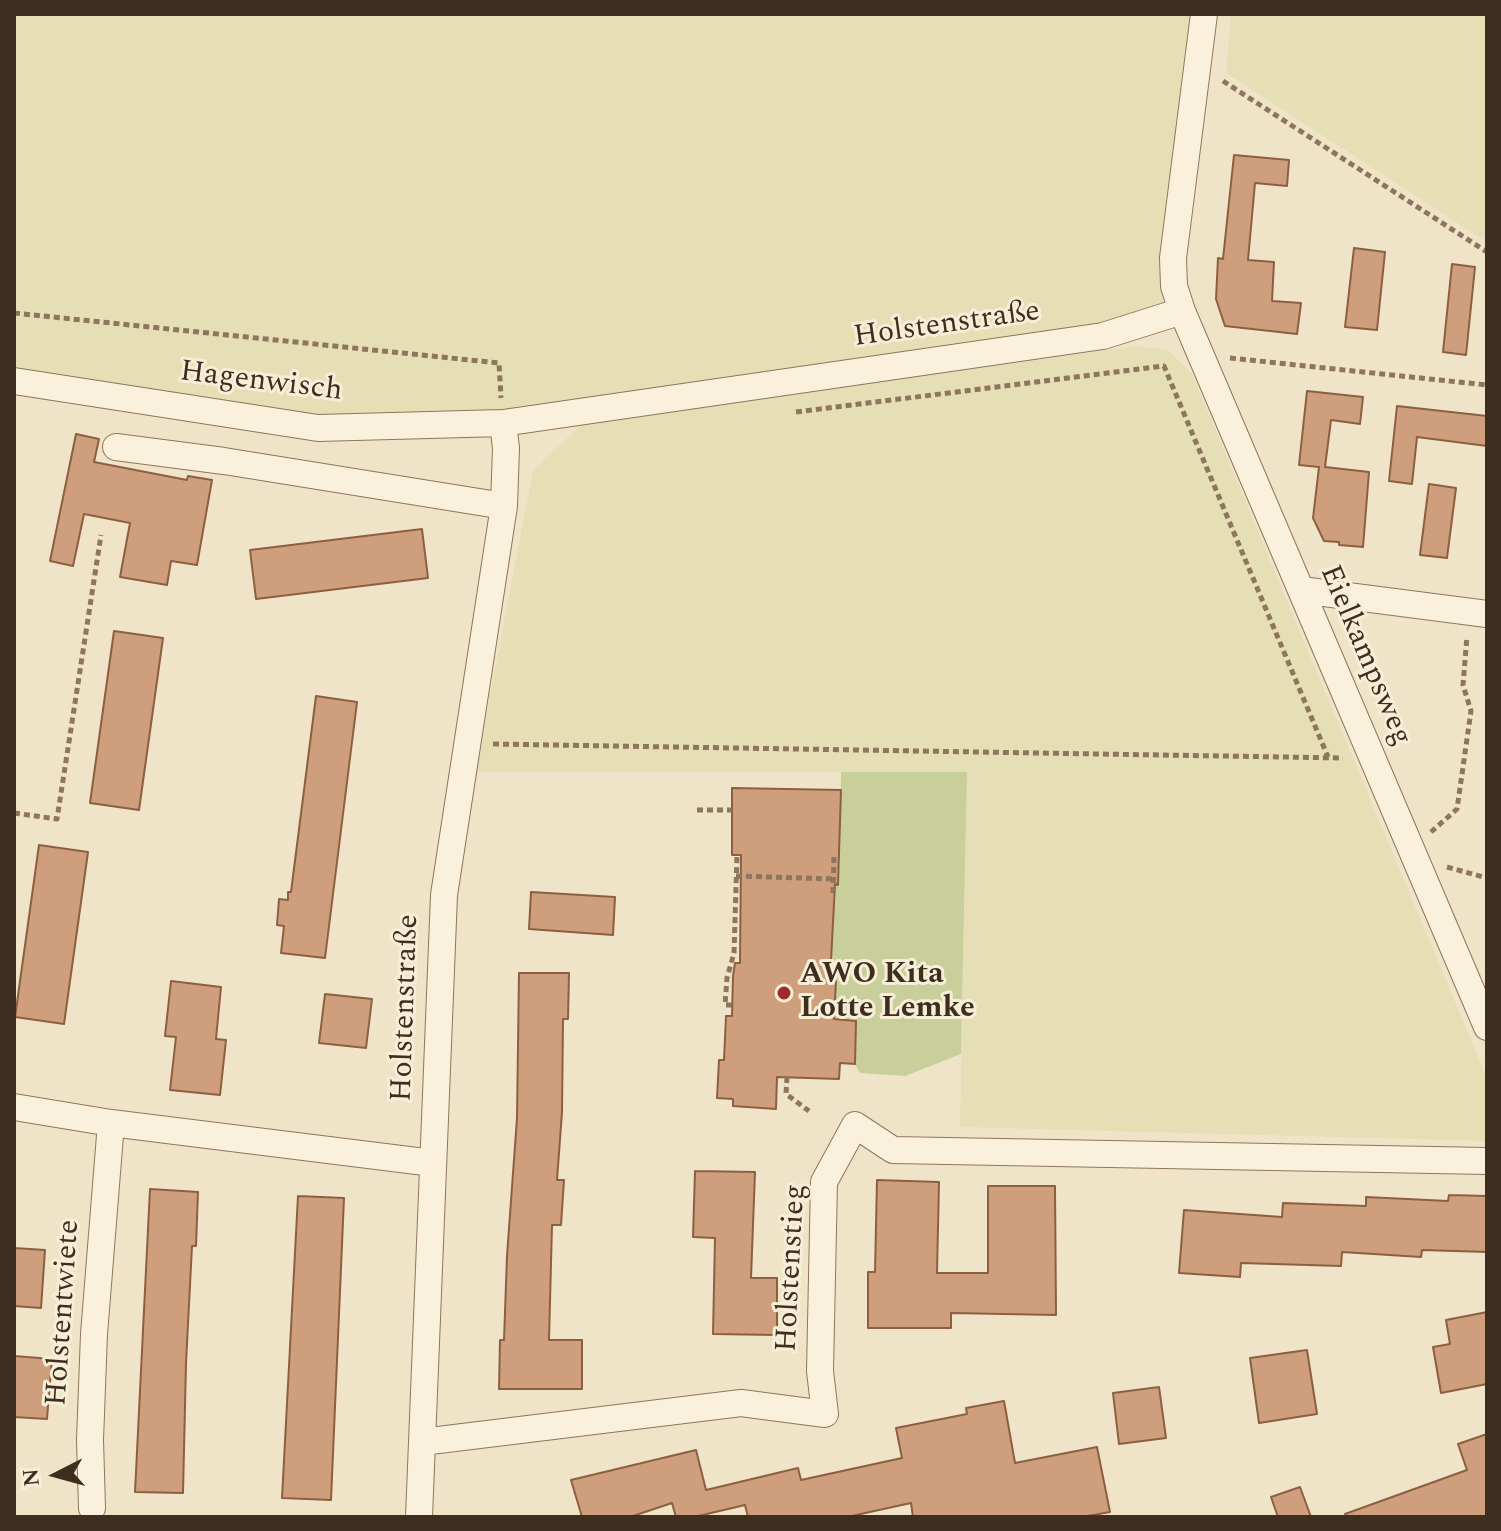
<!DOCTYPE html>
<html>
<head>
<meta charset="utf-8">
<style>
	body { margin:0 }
	#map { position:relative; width:1501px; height:1531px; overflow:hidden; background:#f0e4c8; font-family:Spectral,serif }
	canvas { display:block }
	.frame { position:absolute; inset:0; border:16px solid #3d2e20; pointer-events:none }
	.north { position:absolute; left:16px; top:1435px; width:80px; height:80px; -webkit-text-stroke:6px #f7eed8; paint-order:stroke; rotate:264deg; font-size:22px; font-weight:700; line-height:32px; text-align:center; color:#3d2e20 }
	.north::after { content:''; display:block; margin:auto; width:28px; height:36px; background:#3d2e20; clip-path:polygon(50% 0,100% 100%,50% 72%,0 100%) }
</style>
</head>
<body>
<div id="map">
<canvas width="1501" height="1531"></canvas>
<div class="frame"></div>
<div class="north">N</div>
</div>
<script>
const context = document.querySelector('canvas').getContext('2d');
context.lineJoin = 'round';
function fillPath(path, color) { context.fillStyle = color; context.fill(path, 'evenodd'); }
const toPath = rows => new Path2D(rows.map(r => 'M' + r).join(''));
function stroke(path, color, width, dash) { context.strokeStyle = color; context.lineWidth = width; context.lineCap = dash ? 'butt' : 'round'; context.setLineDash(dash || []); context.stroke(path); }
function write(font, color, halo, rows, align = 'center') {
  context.font = font + ' Spectral,serif'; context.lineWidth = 6; context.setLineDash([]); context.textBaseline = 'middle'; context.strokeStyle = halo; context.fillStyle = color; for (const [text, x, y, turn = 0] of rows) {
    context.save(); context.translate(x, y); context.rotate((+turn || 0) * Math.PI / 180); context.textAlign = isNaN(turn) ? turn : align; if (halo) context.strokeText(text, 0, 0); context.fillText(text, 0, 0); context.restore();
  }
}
fillPath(toPath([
	[14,14,1204,14,1182,311,503,423,318,428,14,381],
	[1231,14,1487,14,1487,242,1226,73],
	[1136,346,1168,350,1192,374,1487,1078,1487,1141,960,1127,967,772,475,772,533,471,582,424]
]), '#e6deb5');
fillPath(toPath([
	[841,772,967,772,961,1054,905,1076,860,1073,855,1064,856,1021,834,1019,836,981,830,980,833,926,829,884,839,884]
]), '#c9cf9b');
const building = toPath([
	[1234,155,1289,160,1287,186,1255,183,1248,260,1274,262,1272,301,1301,303,1297,334,1225,326,1216,299,1218,258,1223,259,1234,155],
	[1354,248,1385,252,1377,330,1345,327,1354,248],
	[1452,264,1475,267,1466,355,1443,352,1452,264],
	[1307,391,1363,397,1360,424,1331,420,1325,467,1369,472,1363,547,1339,545,1339,542,1324,541,1313,518,1319,467,1299,465,1307,391],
	[1397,406,1487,416,1487,446,1417,437,1412,484,1389,481,1397,406],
	[76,434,99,439,94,462,187,480,188,476,212,480,197,565,171,561,167,585,120,577,130,523,84,514,73,566,50,561,76,434],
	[1429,484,1456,488,1447,558,1420,555,1429,484],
	[422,529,428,578,256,599,250,550,422,529],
	[114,631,163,638,139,810,90,803,114,631],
	[316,696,357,702,325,958,281,953,284,926,277,925,279,899,288,900,288,892,291,892,316,696],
	[732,788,841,790,838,885,835,884,830,980,836,981,834,1019,856,1021,855,1064,840,1063,839,1079,777,1077,776,1109,733,1106,733,1099,717,1098,719,1060,724,1060,726,1016,732,1016,733,976,735,963,740,963,741,855,732,855,732,788],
	[39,845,88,852,64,1024,15,1017,39,845],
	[531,892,615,897,613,935,529,929,531,892],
	[519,973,569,973,568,1019,563,1019,562,1112,557,1180,564,1180,561,1225,552,1225,549,1340,582,1340,582,1389,499,1389,500,1340,504,1340,507,1256,517,1118,519,973],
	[171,981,221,987,216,1039,226,1040,220,1095,170,1090,176,1037,165,1036,171,981],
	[325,994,372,999,366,1048,319,1043,325,994],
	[695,1171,755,1172,751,1278,777,1278,777,1335,713,1334,715,1238,693,1237,695,1171],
	[877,1180,939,1182,937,1273,988,1273,988,1186,1055,1186,1056,1315,951,1313,951,1328,868,1328,868,1272,875,1272,877,1180],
	[150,1189,198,1192,196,1246,192,1246,186,1363,183,1493,135,1492,150,1189],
	[1449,1195,1487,1196,1487,1252,1422,1250,1421,1257,1342,1252,1341,1266,1241,1263,1240,1277,1179,1273,1184,1210,1282,1217,1283,1203,1366,1206,1366,1197,1448,1201,1449,1195],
	[298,1196,344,1198,331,1500,282,1498,298,1196],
	[14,1248,45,1250,41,1308,14,1306,14,1248],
	[1487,1312,1487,1384,1441,1393,1433,1347,1450,1344,1446,1320,1487,1312],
	[1307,1350,1317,1414,1259,1423,1250,1358,1307,1350],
	[14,1356,52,1359,47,1419,14,1417,14,1356],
	[1159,1387,1166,1438,1119,1444,1113,1393,1159,1387],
	[1004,1401,1015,1463,1097,1447,1110,1512,1082,1517,913,1517,911,1503,847,1517,748,1517,745,1505,694,1517,676,1517,672,1503,630,1517,582,1517,571,1480,696,1450,706,1490,798,1468,801,1480,902,1458,896,1428,967,1414,966,1408,1004,1401],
	[1487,1434,1487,1516,1346,1517,1345,1514,1467,1470,1458,1444,1487,1434],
	[1300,1487,1311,1517,1278,1517,1271,1497,1300,1487]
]);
fillPath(building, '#cf9f7d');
stroke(building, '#8d5f41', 2);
const street = toPath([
	[1204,14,1173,258,1174,286,1182,311,1487,1027],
	[14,381,318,428,503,423,1103,336,1182,311],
	[116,447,224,461,504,506],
	[1301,590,1487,614],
	[14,1107,111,1123,433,1163],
	[422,1442,741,1403,825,1414,820,1371,824,1182,855,1125,893,1150,1487,1161],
	[92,1508,90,1440,94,1334,111,1123],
	[419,1517,444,895,504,506,506,448,503,423]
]);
stroke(street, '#8d765c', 28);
stroke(toPath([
	[1223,81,1487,252],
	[14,313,499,363,501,398],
	[1230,358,1487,385],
	[796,412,1164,366,1328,757],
	[493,744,1343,758],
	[697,810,732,810],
	[14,813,57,819,101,535],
	[1431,832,1457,809,1471,711,1463,685,1467,636],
	[1447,867,1487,878],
	[736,876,833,879],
	[833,893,834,856],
	[732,1005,725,1005,727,978,734,953,737,855],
	[787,1077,786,1094,809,1111]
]), '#8d765c', 5, [6, 4]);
stroke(street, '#faf1dc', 26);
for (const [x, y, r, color] of [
	[784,993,8,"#9e2a2b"]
]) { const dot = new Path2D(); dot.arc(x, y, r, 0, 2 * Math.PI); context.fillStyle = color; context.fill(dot); stroke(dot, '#f7eed8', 3); }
write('30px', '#3d2e20', '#f7eed8', [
	["Holstenstraße",947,326,-8],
	["Hagenwisch",261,383,7],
	["Eielkampsweg",1364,656,67],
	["Holstenstraße",407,1008,-88],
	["Holstenstieg",793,1268,-87],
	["Holstentwiete",65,1313,-86]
]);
write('bold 30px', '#3d2e20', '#f7eed8', [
	["AWO Kita",800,976],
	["Lotte Lemke",800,1010]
], 'left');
</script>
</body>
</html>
